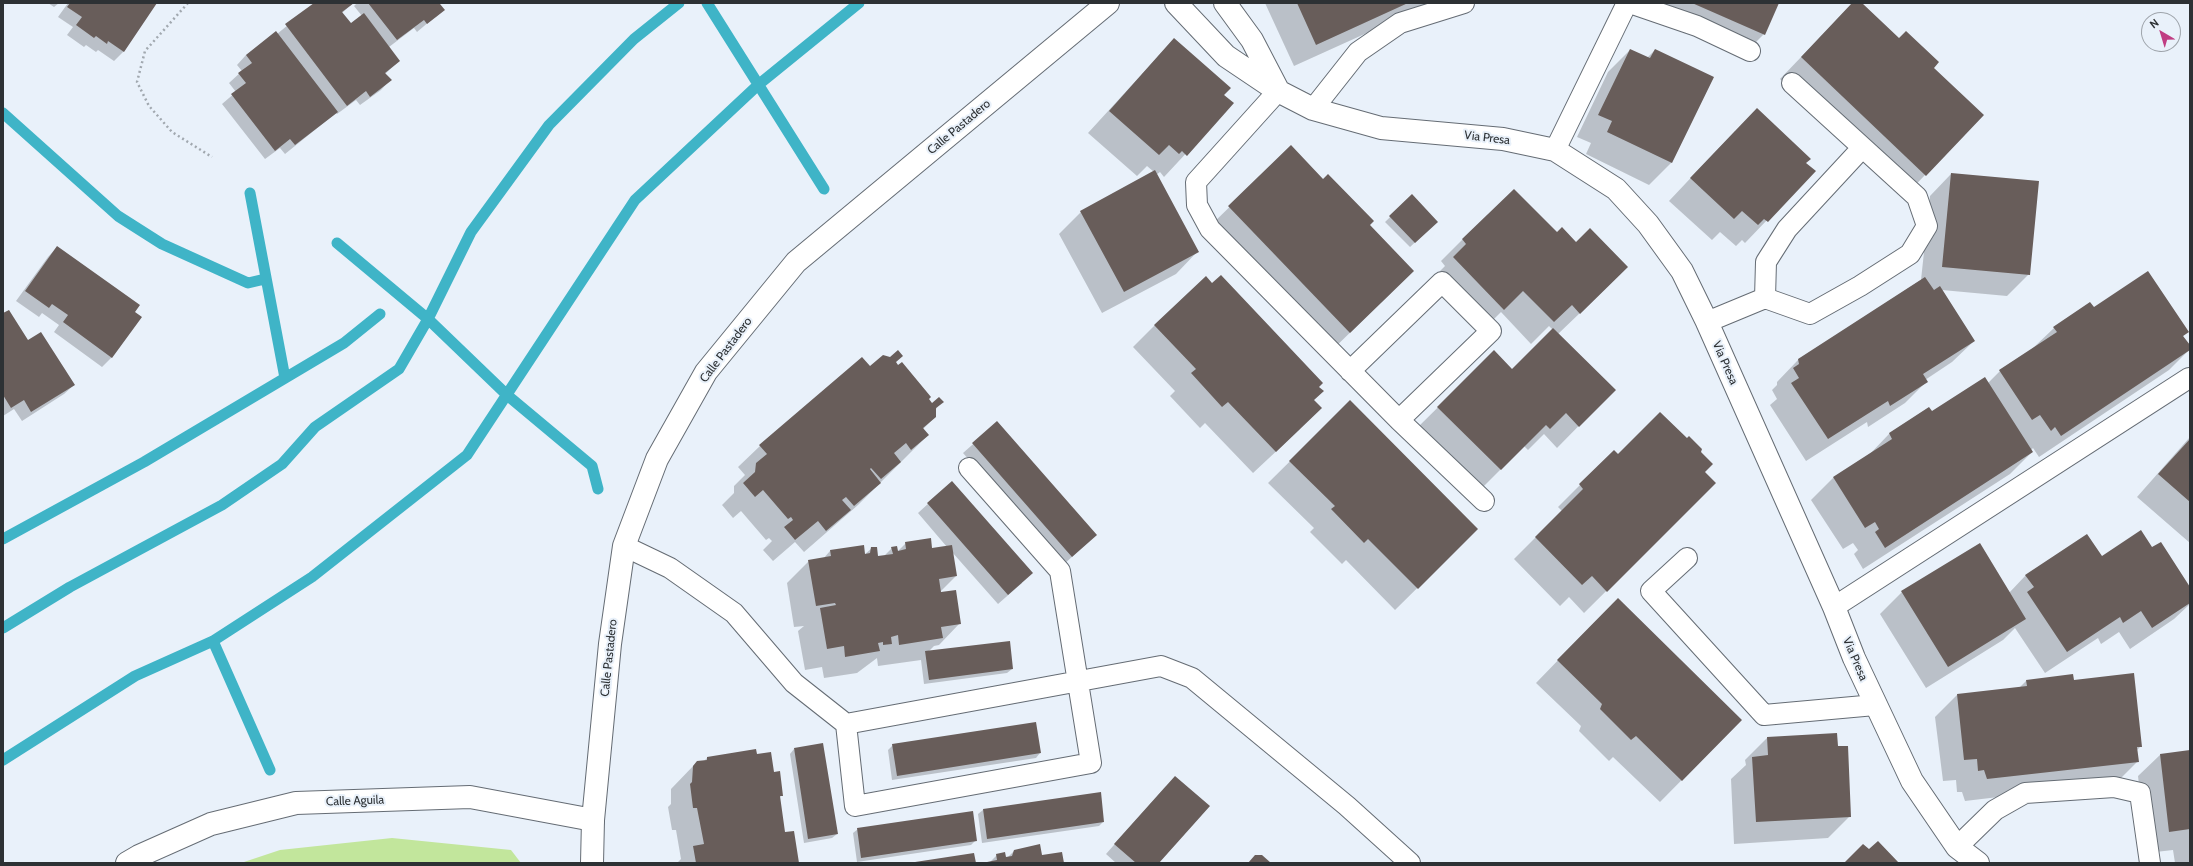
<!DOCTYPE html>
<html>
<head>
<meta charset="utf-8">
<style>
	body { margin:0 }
	#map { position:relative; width:2193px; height:866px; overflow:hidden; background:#e9f1fa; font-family:Cabin,sans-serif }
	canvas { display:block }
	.frame { position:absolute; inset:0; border:4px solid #2d3134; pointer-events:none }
	.north { position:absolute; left:2141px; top:12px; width:40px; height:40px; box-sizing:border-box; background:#e9f1fa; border:1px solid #9ea4ab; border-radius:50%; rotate:322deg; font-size:11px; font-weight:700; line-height:16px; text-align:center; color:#2d3134 }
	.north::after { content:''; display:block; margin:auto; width:14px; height:18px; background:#c03d83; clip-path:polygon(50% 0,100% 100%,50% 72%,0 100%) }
</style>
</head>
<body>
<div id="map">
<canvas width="2193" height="866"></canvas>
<div class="frame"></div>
<div class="north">N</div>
</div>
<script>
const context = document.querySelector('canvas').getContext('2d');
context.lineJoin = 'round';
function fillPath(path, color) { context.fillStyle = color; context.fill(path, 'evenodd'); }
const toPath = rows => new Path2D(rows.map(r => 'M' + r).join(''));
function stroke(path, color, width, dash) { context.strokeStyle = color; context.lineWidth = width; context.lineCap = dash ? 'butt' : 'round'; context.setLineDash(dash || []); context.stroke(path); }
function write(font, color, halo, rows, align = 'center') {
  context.font = font + ' Cabin,sans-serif'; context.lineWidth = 4; context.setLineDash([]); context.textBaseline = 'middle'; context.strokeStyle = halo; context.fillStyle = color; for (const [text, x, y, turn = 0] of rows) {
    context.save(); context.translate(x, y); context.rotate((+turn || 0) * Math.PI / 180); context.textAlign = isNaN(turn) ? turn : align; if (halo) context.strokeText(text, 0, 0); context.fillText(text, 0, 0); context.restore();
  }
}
fillPath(toPath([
	[392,838,511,850,521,863,241,863,280,850]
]), '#c2e69c');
fillPath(toPath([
	[48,3,59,3,54,7],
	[68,3,156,3,124,51,114,61,98,50,96,52,86,45,84,47,67,35,73,27,58,17],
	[315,3,353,3,342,13,350,25,362,16,354,6,357,3,442,3,439,5,443,10,417,32,414,28,389,47,399,61,385,74,390,80,381,90,360,105,356,100,337,114,336,113,285,154,280,148,265,159,222,104,236,92,229,83,242,71,237,65,246,55,276,32,277,34],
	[1265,3,1433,3,1294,66],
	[1667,3,1778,3,1764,34,1742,56,1660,20],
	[1853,3,1861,3,1899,39,1925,175,1904,197,1780,79],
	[1174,39,1232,104,1164,177,1160,172,1156,175,1197,252,1176,274,1102,313,1059,234,1081,212,1154,172,1147,166,1137,176,1088,133],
	[1630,50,1647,58,1655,50,1713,78,1671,163,1649,185,1586,154,1591,143,1577,137,1608,72],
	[1735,131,1805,163,1814,171,1745,243,1742,240,1736,246,1720,232,1712,240,1669,201],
	[1291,147,1368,225,1391,293,1328,354,1207,229],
	[1951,174,2029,274,2007,296,1942,290,1974,341,1952,362,1925,380,1926,382,1905,403,1868,427,1867,422,1806,461,1770,405,1777,399,1772,390,1777,385,1777,382,1798,360,1921,280,1930,196],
	[1412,196,1437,222,1410,247,1385,222],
	[1463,239,1605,289,1558,334,1614,390,1557,448,1544,434,1528,450,1524,446,1479,491,1416,429,1494,352,1512,370,1553,330,1549,326,1531,344,1501,312,1482,331,1432,279,1445,266,1441,261],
	[57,247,112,357,102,367,54,332,59,325,42,313,39,317,16,301,48,257],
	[2094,308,2187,332,2183,336,2190,349,2169,370,2039,457,2033,448,2031,450,2032,452,2010,474,1863,569,1854,554,1858,550,1853,543,1843,549,1811,500,1833,478,1868,456,1889,434,1928,408,1931,413,1988,383,2000,371,2032,349,2054,328],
	[3,314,27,342,74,385,64,394,22,421,14,409,3,416],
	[1155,325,1318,387,1299,430,1253,473,1205,423,1200,428,1170,396,1175,391,1133,347],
	[895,362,932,404,942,402,935,410,935,417,923,429,928,435,858,505,804,552,795,542,773,561,763,550,772,541,769,538,766,540,741,511,733,518,722,505,734,493,734,486,745,475,738,467,760,446,870,368],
	[1350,402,1477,529,1395,610,1346,560,1342,564,1310,532,1314,528,1268,483],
	[997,423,1086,544,1062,566,963,453],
	[2190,437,2190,543,2137,497],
	[1614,451,1618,455,1700,452,1704,472,1715,483,1584,613,1569,597,1560,606,1514,559,1562,511,1558,507],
	[952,482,1022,583,998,604,952,552,956,576,940,592,960,623,939,645,934,646,928,652,1012,669,1007,673,924,684,921,660,878,666,877,658,857,673,824,678,822,667,805,670,798,631,804,626,794,627,787,583,809,561,823,559,830,551,864,555,872,548,877,558,883,557,892,548,897,552,906,543,932,549,947,547,918,513],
	[2152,549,2190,588,2190,604,2174,619,2130,649,2119,632,2101,644,2098,638,2045,673,2015,628,2003,640,1926,688,1880,614,1902,592,2009,593,2026,575,2101,557],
	[1596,621,1741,720,1660,802,1613,757,1609,761,1579,731,1581,726,1536,683],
	[2026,681,2073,681,2141,746,2137,750,2138,761,2116,783,1965,801,1962,792,1957,792,1956,780,1943,781,1935,717,1957,695,2019,688],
	[1767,738,1837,747,1850,816,1828,838,1734,844,1731,779,1746,765,1745,760],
	[893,745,1040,753,1036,758,892,780,888,750],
	[794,749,837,834,832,838,804,843,790,754],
	[2190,751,2190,863,2175,863,2173,850,2147,853,2138,776,2160,755],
	[757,755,774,773,782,795,779,798,784,833,798,863,677,863,681,859,676,830,672,830,668,807,671,804,671,789,697,762,704,761,707,758],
	[1166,786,1158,863,1116,863,1106,854],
	[1100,793,1103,822,1099,826,982,843,978,814,983,810],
	[858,829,976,840,971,845,857,862,853,833],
	[1014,851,1041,856,1063,863,983,863,990,862,997,855,1007,858]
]), '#0003');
stroke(toPath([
	[707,3,824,189],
	[3,113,118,216,162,244,248,283,265,279],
	[250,193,285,378],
	[337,243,428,319,507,395,592,466,598,489],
	[3,539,144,462,344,343,380,314],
	[3,628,70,587,222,505,282,464,315,427,399,369,428,319,471,232,549,125,634,39,679,3],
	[213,641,270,770],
	[3,760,135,676,213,641,312,577,467,455,635,200,758,85,859,3]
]), '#3fb4c7', 11);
fillPath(toPath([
	[70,3,157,3,124,52,108,41,107,44,96,36,94,38,76,25,82,17,67,7],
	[314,3,354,3,342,12,351,23,364,13,400,61,385,73,392,80,370,97,366,91,347,106,285,24],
	[368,3,441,3,440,4,445,10,427,24,424,20,397,40],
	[1297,3,1408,3,1316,45],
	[1692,3,1779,3,1765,35],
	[1852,3,1862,3,1899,38,1906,31,1939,62,1934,68,1984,115,1926,176,1801,57],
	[276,31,338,112,295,145,290,139,275,151,231,94,246,83,238,73,252,63,246,55],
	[1174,38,1231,88,1224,95,1234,103,1187,156,1182,151,1179,154,1169,145,1159,155,1109,111],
	[1630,49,1650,58,1655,49,1714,77,1672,163,1607,132,1612,121,1598,115],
	[1757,108,1811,159,1806,163,1816,171,1768,222,1764,219,1758,225,1742,211,1734,219,1690,178],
	[1291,145,1323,179,1328,174,1374,221,1370,225,1414,271,1350,333,1228,206],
	[1155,170,1199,252,1124,292,1080,211],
	[1951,173,2039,181,2030,275,1942,267],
	[1514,189,1557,232,1562,227,1576,242,1590,228,1628,267,1580,314,1572,305,1554,322,1523,291,1504,310,1453,257,1466,244,1462,239],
	[1412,194,1438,222,1415,243,1389,216],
	[57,246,140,305,135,312,142,317,112,358,63,322,68,315,52,304,49,308,25,291],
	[2148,271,2189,332,2183,336,2190,345,2190,350,2061,436,2055,427,2051,431,2040,415,2032,420,1999,370,2057,332,2053,327,2090,302,2094,307],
	[1221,275,1323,383,1319,387,1324,391,1314,400,1322,408,1276,452,1228,402,1222,407,1191,373,1196,369,1154,325,1206,276,1212,283],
	[1925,277,1934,290,1940,286,1975,341,1923,374,1928,382,1890,406,1888,401,1828,439,1791,383,1799,378,1793,368,1799,364,1798,359],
	[9,310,28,340,41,332,75,385,31,412,24,400,11,408,3,395,3,313],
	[1553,328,1616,390,1579,427,1566,413,1550,429,1546,425,1501,470,1437,407,1494,350,1512,369],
	[898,350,903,356,896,362,898,365,902,362,931,397,929,399,932,403,939,397,944,402,936,408,936,417,923,428,929,435,911,450,906,443,894,453,901,462,881,479,871,468,870,469,881,483,854,506,846,497,842,500,851,510,826,531,818,521,795,540,784,527,793,520,791,517,788,519,763,490,755,497,743,483,755,472,756,463,767,454,759,445,862,357,870,366,883,355,890,357],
	[1985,377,2033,452,1885,548,1875,532,1879,529,1875,522,1865,528,1833,477,1892,439,1889,433,1929,407,1932,411],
	[1350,400,1478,529,1418,589,1368,539,1364,543,1331,509,1335,506,1289,461],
	[1660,412,1687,438,1689,436,1702,449,1701,452,1713,464,1705,472,1716,483,1607,592,1592,576,1582,585,1535,537,1583,489,1579,484,1614,450,1618,454],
	[997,421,1097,535,1072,557,972,443],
	[2190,439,2190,502,2158,474],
	[952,481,1033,573,1008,595,927,503],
	[2141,530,2152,547,2161,542,2190,587,2190,603,2152,628,2141,611,2123,623,2120,617,2067,652,2027,592,2034,587,2025,575,2087,534,2102,556],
	[931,538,932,548,952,545,957,576,939,579,941,592,956,590,961,624,941,627,943,638,899,645,898,635,891,637,892,644,883,645,883,642,878,643,880,651,845,657,844,646,827,649,820,608,836,605,835,603,816,606,808,560,831,556,830,550,864,545,865,554,870,553,871,547,877,547,878,556,893,554,891,547,897,546,898,551,906,549,905,542],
	[1980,543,2026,619,1948,667,1901,591],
	[1618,598,1742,720,1682,781,1636,736,1631,740,1600,709,1602,704,1557,660],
	[1010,641,1013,669,929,680,925,651],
	[2134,673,2142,747,2137,747,2139,762,1987,779,1984,770,1978,771,1977,759,1964,760,1957,694,2027,686,2026,680,2073,674,2074,680],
	[1036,722,1041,753,897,776,892,744],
	[1837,733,1838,746,1848,746,1851,817,1756,822,1752,757,1768,755,1767,737],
	[823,743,838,834,808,839,794,748],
	[756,749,757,754,771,752,774,772,780,771,783,796,780,796,785,832,794,831,799,863,696,863,693,846,704,844,697,808,693,808,690,784,692,782,693,766,697,761,707,760,707,757],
	[2190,750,2190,829,2169,832,2160,754],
	[1175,776,1210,806,1159,863,1136,863,1114,844],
	[1101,792,1104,822,987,839,983,809],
	[973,811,977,841,861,858,857,828],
	[1878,841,1899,863,1844,863,1863,844,1869,849],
	[1040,844,1042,855,1062,852,1064,863,982,863,997,860,996,854,1005,852,1006,857,1012,856,1014,850],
	[974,853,976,863,916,863,915,862],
	[1255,855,1262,855,1271,863,1248,863]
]), '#685d5a');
const service = toPath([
	[1630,3,1697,26,1750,51],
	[1278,91,1196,182,1197,205,1210,229,1399,420,1484,501],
	[1313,109,1358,52,1400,23,1464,3],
	[1555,150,1627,3],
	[1765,298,1766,262,1787,229,1862,148],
	[1707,322,1765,298,1810,314,1860,286,1910,254,1927,226,1917,197,1792,83],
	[1350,371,1442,282,1491,331,1399,420],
	[624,546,670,568,734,613,794,683,846,724,1161,666,1192,678,1347,806,1410,863],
	[1687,558,1651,591,1764,715,1875,705],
	[1834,607,2189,378],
	[846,724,855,806,1091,763,1060,571,969,468],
	[1957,847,1995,810,2025,793,2114,787,2140,793,2150,863]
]);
const minor = toPath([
	[1176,3,1226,56,1278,91,1313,109,1381,128,1503,139,1555,150,1616,189,1648,224,1682,271,1707,322,1834,607,1854,658,1912,781,1957,847,1978,863],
	[1225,3,1252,40,1277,88],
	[592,863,593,820]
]);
const tertiary = toPath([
	[127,863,139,856,211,824,296,803,470,797,593,820,610,644,624,546,657,459,706,372,796,262,1108,3]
]);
stroke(service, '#656c74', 22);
stroke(minor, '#656c74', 24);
stroke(tertiary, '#656c74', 24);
stroke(toPath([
	[188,3,145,51,137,82,149,106,172,132,212,157]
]), '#a1a8af', 2.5, [2, 3]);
stroke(service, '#fff', 20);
stroke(minor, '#fff', 22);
stroke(tertiary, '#fff', 22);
write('12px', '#2d3134', '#e9f1fa', [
	["Calle Pastadero",959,127,-40],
	["Via Presa",1487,138,7],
	["Calle Pastadero",726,350,-53],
	["Via Presa",1725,363,66],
	["Calle Pastadero",609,658,-84],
	["Via Presa",1855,659,67],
	["Calle Aguila",355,801,-2]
]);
</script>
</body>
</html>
